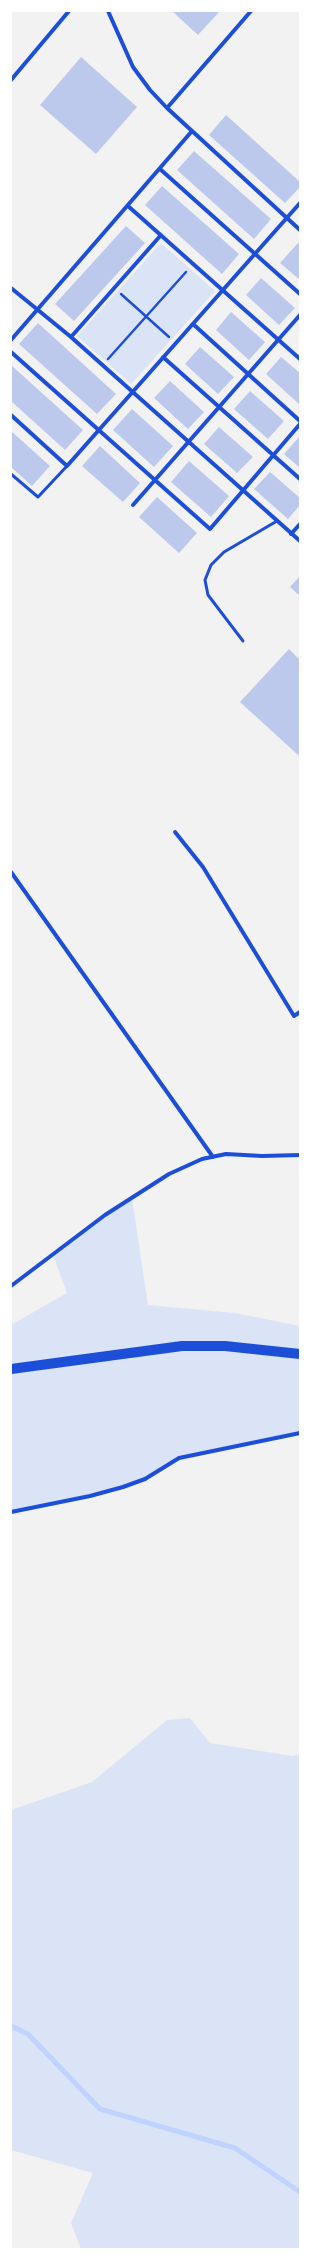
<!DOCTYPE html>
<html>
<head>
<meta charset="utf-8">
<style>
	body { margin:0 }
	#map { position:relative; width:311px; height:2260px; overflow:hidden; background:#f2f2f2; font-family:Overpass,sans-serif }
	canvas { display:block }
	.frame { position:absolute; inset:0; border:12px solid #fff; pointer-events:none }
</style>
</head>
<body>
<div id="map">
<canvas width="311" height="2260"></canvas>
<div class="frame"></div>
</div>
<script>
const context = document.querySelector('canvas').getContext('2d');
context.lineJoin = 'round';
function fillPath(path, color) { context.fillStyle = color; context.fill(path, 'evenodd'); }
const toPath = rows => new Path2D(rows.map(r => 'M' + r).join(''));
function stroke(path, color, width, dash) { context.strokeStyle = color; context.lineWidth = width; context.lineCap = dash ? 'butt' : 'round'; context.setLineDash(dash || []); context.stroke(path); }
fillPath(toPath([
	[161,243,215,291,131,384,77,336],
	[132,1198,148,1305,235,1313,300,1326,300,1433,179,1458,145,1479,123,1487,11,1512,11,1325,67,1293,53,1255],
	[190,1718,210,1743,293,1756,300,1754,300,2249,81,2249,71,2223,93,2173,11,2150,11,1810,92,1782,167,1720]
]), '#dbe4f7');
stroke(toPath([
	[11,2026,28,2034,100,2109,235,2148,300,2192]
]), '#bfd3fe', 5);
fillPath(toPath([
	[172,11,220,11,198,35],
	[81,57,137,107,96,154,40,105],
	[226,115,300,182,300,187,285,203,209,135],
	[194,151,271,219,254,239,177,170],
	[162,186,239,254,222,274,145,205],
	[126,226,145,243,74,321,55,304],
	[298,243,300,245,300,280,280,263],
	[261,278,295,308,279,325,246,295],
	[231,312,265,342,249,360,216,330],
	[38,323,116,394,97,414,19,344],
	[200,347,234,377,218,394,185,364],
	[281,357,300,373,299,404,266,374],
	[11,365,83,430,65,450,11,401],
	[170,381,204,412,188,429,154,398],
	[250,391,284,421,268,439,234,409],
	[132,409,173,446,154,467,113,430],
	[219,427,253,457,237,473,204,444],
	[11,431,50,466,32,486,11,467],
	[300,436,300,468,284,454],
	[100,446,140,483,123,502,82,466],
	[189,461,229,496,211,517,171,482],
	[270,472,300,498,300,505,288,519,254,489],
	[157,497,197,533,179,553,139,517],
	[300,576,300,596,290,587],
	[289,649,300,660,300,753,298,755,240,702]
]), '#bdc9ec');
stroke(toPath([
	[121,294,169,337],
	[108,359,186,272]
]), '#1d4ed8', 2.5);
stroke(toPath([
	[11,474,38,497,67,466],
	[243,641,208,595,205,580,211,565,224,552,277,521]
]), '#1d4ed8', 3);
stroke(toPath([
	[108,11,133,67,150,90,167,108,300,230],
	[11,80,69,11],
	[167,108,251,11],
	[160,169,300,294],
	[128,206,300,359],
	[11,288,71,337,300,541],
	[193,324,300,421],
	[71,337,161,235],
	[11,340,192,131],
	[11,352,210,529,300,424],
	[163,357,300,479],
	[11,415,67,466,300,203],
	[133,505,300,315],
	[291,534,300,524],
	[175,832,203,867,294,1016,300,1012],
	[11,872,213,1157],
	[11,1286,105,1215,169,1174,202,1159,226,1154,262,1156,300,1155],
	[11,1512,90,1496,123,1487,145,1479,179,1458,300,1433]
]), '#1d4ed8', 4);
stroke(toPath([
	[11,1369,182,1346,225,1346,300,1354]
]), '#1d4ed8', 10);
</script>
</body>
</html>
